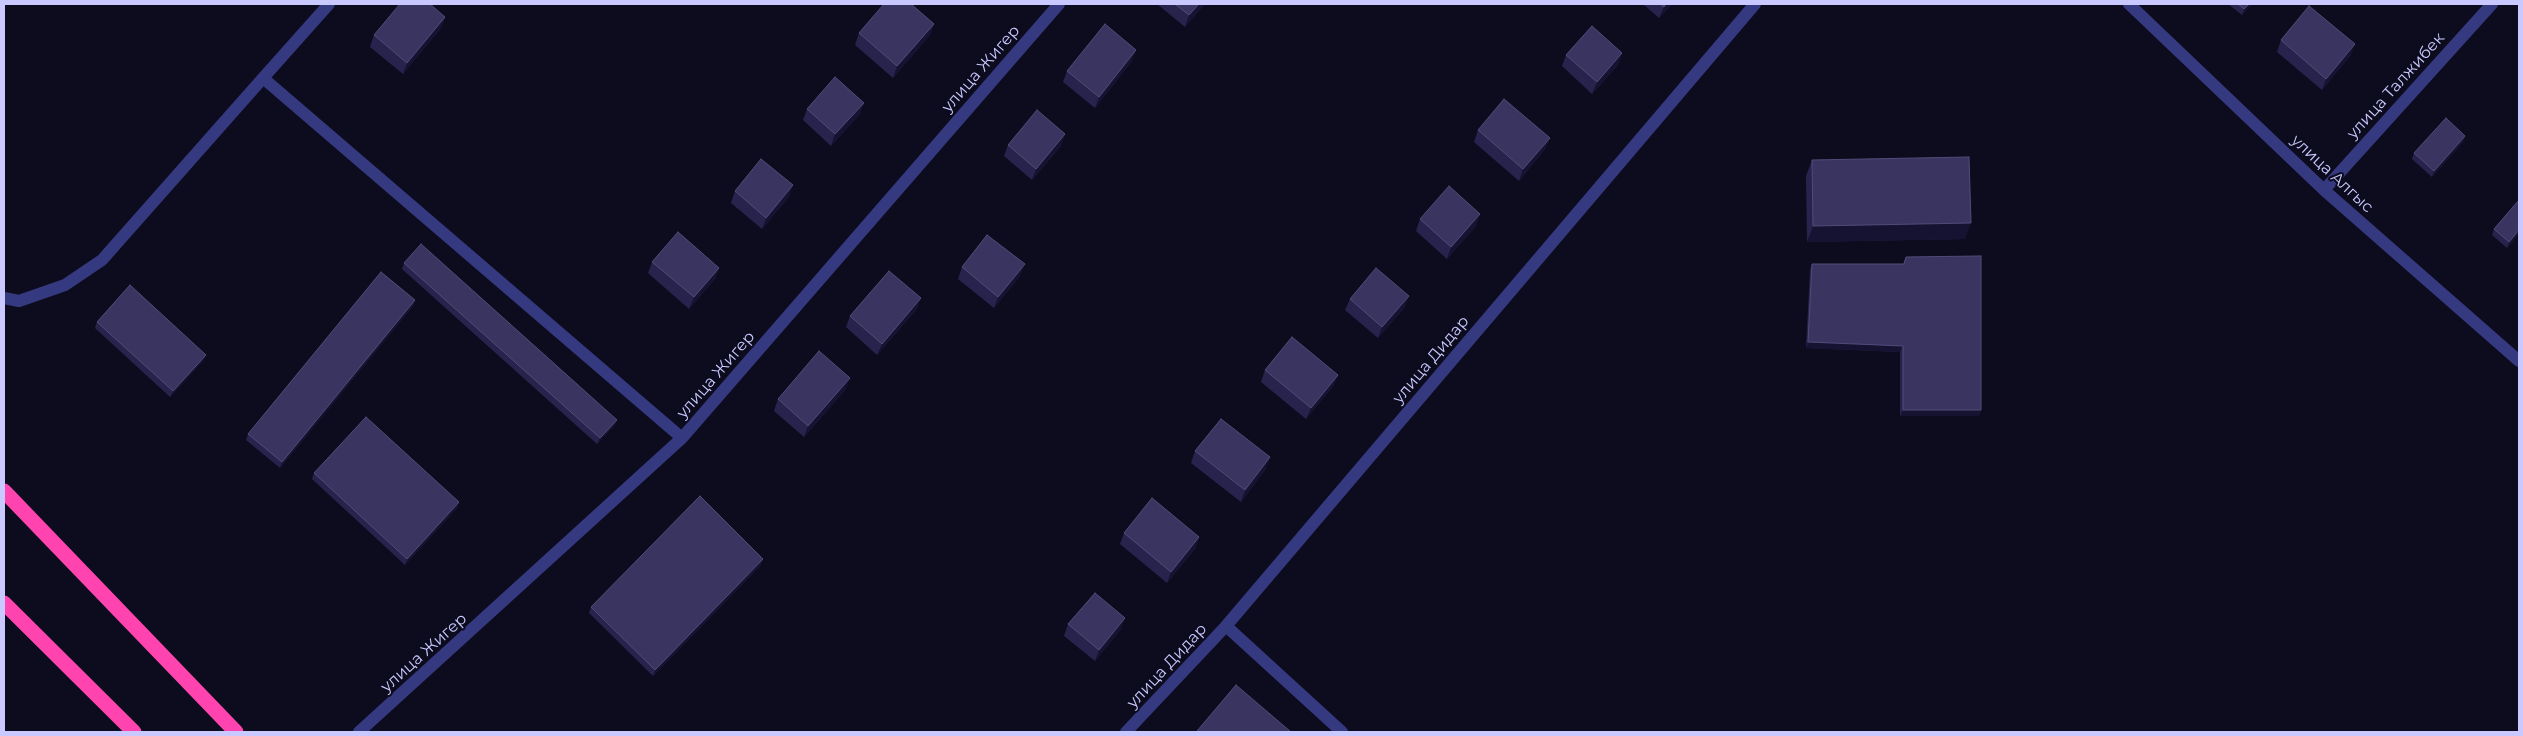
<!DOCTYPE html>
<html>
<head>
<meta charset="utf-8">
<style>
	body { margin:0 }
	#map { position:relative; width:2523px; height:736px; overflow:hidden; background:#0d0c1e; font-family:Montserrat,sans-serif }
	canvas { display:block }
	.frame { position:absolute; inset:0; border:5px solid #cac9ff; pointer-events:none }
</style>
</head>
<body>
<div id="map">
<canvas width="2523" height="736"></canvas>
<div class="frame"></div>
</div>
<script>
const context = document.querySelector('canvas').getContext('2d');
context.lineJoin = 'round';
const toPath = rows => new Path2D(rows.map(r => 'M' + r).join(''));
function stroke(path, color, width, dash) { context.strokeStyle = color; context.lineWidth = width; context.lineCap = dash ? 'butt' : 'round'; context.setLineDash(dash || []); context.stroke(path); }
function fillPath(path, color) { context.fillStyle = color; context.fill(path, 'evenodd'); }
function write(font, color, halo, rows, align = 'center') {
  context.font = font + ' Montserrat,sans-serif'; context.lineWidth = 4; context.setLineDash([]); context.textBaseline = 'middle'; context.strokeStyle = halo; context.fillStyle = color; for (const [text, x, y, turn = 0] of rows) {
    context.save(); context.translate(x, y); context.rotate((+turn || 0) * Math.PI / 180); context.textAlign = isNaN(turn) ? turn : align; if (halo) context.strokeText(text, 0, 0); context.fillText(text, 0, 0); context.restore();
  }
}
stroke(toPath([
	[1226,626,1342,732]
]), '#35397f', 12);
stroke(toPath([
	[329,4,263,78,682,438],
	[2129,4,2324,190,2519,361],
	[2324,190,2492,4],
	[4,298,19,301,65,285,102,260,263,78],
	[359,732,682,438,1059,4],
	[1126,732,1226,626,1755,4]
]), '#35397f', 12);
stroke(toPath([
	[4,491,236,732],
	[4,603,134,732]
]), '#ff44af', 15);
fillPath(toPath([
	[1157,4,1205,4,1185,27],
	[1643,4,1672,4,1659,18],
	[2228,4,2252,4,2242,15],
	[445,17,441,28,403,74,370,47,374,35],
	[934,24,930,35,893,78,855,45,859,33],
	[2281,40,2351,55,2322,90,2277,52],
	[1566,55,1618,65,1592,94,1562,66],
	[1132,61,1095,108,1063,82,1067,71],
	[807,109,860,114,831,146,803,120],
	[1478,130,1550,138,1545,149,1519,181,1474,142],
	[2465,136,2463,142,2432,177,2412,159,2414,153],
	[1008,145,1061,146,1032,180,1004,156],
	[1812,160,1965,239,1807,242,1806,176],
	[735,191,789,197,762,229,731,203],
	[1420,219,1476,226,1447,259,1416,231],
	[2494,229,2519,233,2507,248,2492,235],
	[1906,257,1981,410,1979,416,1900,416,1900,352,1806,348,1810,270,1812,264,1903,264],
	[652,262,719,268,715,279,689,309,648,273],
	[404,263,617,420,614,426,597,444,402,269],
	[962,267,1020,276,994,308,958,279],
	[1350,299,1405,307,1378,338,1345,310],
	[415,300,413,306,280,468,246,440,248,434],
	[917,309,877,355,846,327,850,316],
	[97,322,203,361,170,397,95,328],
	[1265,370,1338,375,1333,386,1306,419,1261,382],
	[846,389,804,437,774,411,778,399],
	[1195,451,1266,469,1241,502,1191,463],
	[314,473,459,502,457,508,405,565,312,479],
	[1124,533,1199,537,1195,549,1167,583,1120,544],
	[761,565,653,676,589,613,591,607],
	[1068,624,1121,629,1095,661,1064,636]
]), '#28234d');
fillPath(toPath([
	[1199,4,1205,4,1185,27,1189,15],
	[1666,4,1672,4,1659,18,1664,7],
	[2249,4,2252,4,2242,15,2244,9],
	[445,17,441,28,403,74,407,63],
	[934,24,930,35,893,78,897,66],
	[2355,44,2351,55,2322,90,2326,79],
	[1136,50,1132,61,1095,108,1099,97],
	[1622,53,1618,65,1592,94,1597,82],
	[864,103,860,114,831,146,835,134],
	[1065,134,1061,146,1032,180,1036,169],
	[2465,136,2463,142,2432,177,2434,171],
	[1550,138,1545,149,1519,181,1523,169],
	[793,185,789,197,762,229,766,218],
	[1480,214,1476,226,1447,259,1451,247],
	[1971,223,1965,239,1807,242,1813,226],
	[2519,230,2519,233,2507,248,2509,242],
	[1025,264,1020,276,994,308,998,297],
	[719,268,715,279,689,309,694,297],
	[1409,296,1405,307,1378,338,1382,327],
	[921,298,917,309,877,355,882,344],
	[415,300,413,306,280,468,282,462],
	[1808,342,1903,346,1900,352,1806,348],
	[206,355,203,361,170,397,173,391],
	[1338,375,1333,386,1306,419,1311,408],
	[850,378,846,389,804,437,808,426],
	[1903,410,1981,410,1979,416,1900,416],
	[617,420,614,426,597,444,600,438],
	[1270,457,1266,469,1241,502,1245,490],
	[459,502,457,508,405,565,407,559],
	[1199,537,1195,549,1167,583,1171,572],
	[763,559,761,565,653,676,655,670],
	[1125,618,1121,629,1095,661,1099,650]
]), '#161332');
const building = toPath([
	[400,4,430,4,445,17,407,63,374,35,400,4],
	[884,4,911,4,934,24,897,66,859,33,884,4],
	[1175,4,1199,4,1189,15,1175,4],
	[1660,4,1666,4,1664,7,1660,4],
	[2238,4,2249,4,2244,9,2238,4],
	[2309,6,2355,44,2326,79,2281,40,2309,6],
	[1105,24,1136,50,1099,97,1067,71,1105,24],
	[1592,26,1622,53,1597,82,1566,55,1592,26],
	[835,77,864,103,835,134,807,109,835,77],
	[1504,99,1550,138,1523,169,1478,130,1504,99],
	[1037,110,1065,134,1036,169,1008,145,1037,110],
	[2446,118,2465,136,2434,171,2414,153,2446,118],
	[1969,157,1971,223,1813,226,1812,160,1969,157],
	[761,159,793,185,766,218,735,191,761,159],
	[1449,186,1480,214,1451,247,1420,219,1449,186],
	[2519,200,2519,230,2509,242,2494,229,2519,200],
	[678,232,719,268,694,297,652,262,678,232],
	[987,235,1025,264,998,297,962,267,987,235],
	[421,244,617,420,600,438,404,263,421,244],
	[1981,256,1981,410,1903,410,1903,346,1808,342,1812,264,1904,264,1906,257,1981,256],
	[1376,268,1409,296,1382,327,1350,299,1376,268],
	[889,271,921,298,882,344,850,316,889,271],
	[381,272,415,300,282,462,248,434,381,272],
	[130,285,206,355,173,391,97,322,130,285],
	[1292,337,1338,375,1311,408,1265,370,1292,337],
	[819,351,850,378,808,426,778,399,819,351],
	[366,417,459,502,407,559,314,473,366,417],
	[1221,419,1270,457,1245,490,1195,451,1221,419],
	[700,496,763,559,655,670,591,607,700,496],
	[1152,498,1199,537,1171,572,1124,533,1152,498],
	[1095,593,1125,618,1099,650,1068,624,1095,593],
	[1236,685,1291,732,1198,732,1197,731,1236,685]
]);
fillPath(building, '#3a3560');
stroke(building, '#504c79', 1);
write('16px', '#cac9ff', '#0d0c1e', [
	["улица Жигер",981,69,-49],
	["улица Талжибек",2396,86,-48],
	["улица Алгыс",2332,174,43],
	["улица Дидар",1431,360,-50],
	["улица Жигер",716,375,-49],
	["улица Жигер",424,653,-42],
	["улица Дидар",1167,666,-47]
]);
</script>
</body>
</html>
